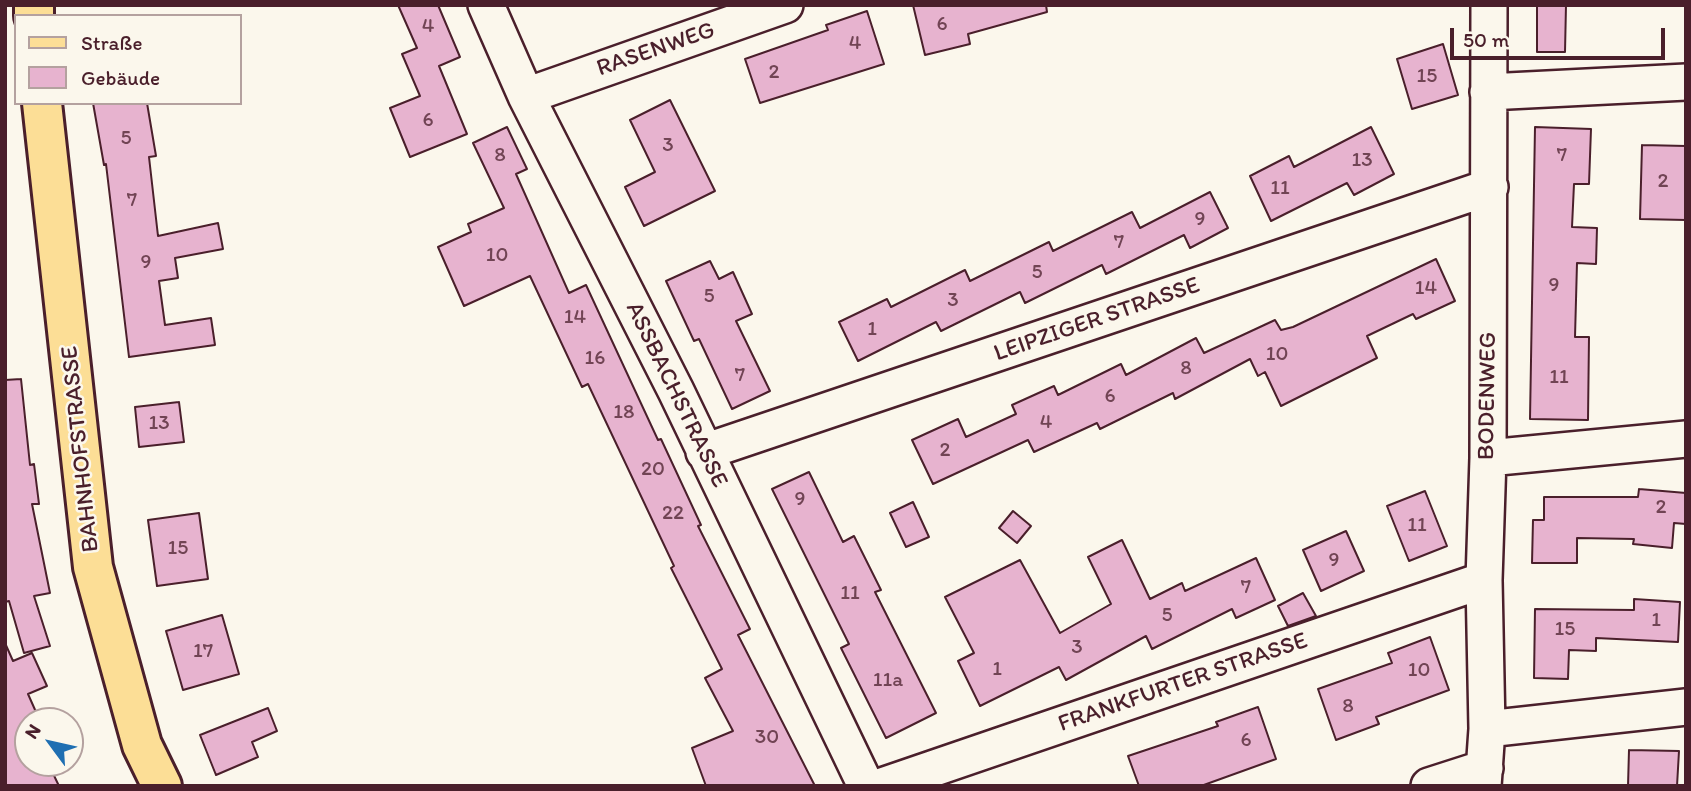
<!DOCTYPE html>
<html>
<head>
<meta charset="utf-8">
<style>
	body { margin:0 }
	#map { position:relative; width:1691px; height:791px; overflow:hidden; background:#fbf7ec; font-family:Itim,sans-serif }
	canvas { display:block }
	.frame { position:absolute; inset:0; border:7px solid #4a1f2b; pointer-events:none }
	.legend { position:absolute; left:14px; top:14px; width:228px; height:91px; box-sizing:border-box; background:#fbf7ec; border:2px solid #b4a19f; margin:0; padding:9px 12px; list-style:none; font-size:21px; color:#4a1f2b }
	.legend li { display:flex; align-items:center; gap:14px; height:35px }
	.legend b { width:35px; border:2px solid #b4a19f }
	.north { position:absolute; left:14px; top:707px; width:70px; height:70px; box-sizing:border-box; background:#fbf7ec; border:2px solid #b4a19f; border-radius:50%; rotate:303deg; font-size:19px; font-weight:700; line-height:28px; text-align:center; color:#4a1f2b }
	.north::after { content:''; display:block; margin:auto; width:24px; height:32px; background:#1f6fb2; clip-path:polygon(50% 0,100% 100%,50% 72%,0 100%) }
	.scale { position:absolute; left:1450px; top:28px; width:215px; height:32px; box-sizing:border-box; border:4px solid #4a1f2b; border-top:0; padding-left:9px; font-size:21px; line-height:24px; white-space:nowrap; color:#4a1f2b; -webkit-text-stroke:5px #fbf7ec; paint-order:stroke }
</style>
</head>
<body>
<div id="map">
<canvas width="1691" height="791"></canvas>
<div class="frame"></div>
<ul class="legend">
<li><b style="height:9px;background:#fcde96"></b>Straße</li>
<li><b style="height:19px;background:#e7b3cf"></b>Gebäude</li>
</ul>
<div class="north">N</div>
<div class="scale">50 m</div>
</div>
<script>
const context = document.querySelector('canvas').getContext('2d');
context.lineJoin = 'round';
function fillPath(path, color) { context.fillStyle = color; context.fill(path, 'evenodd'); }
const toPath = rows => new Path2D(rows.map(r => 'M' + r).join(''));
function stroke(path, color, width, dash) { context.strokeStyle = color; context.lineWidth = width; context.lineCap = dash ? 'butt' : 'round'; context.setLineDash(dash || []); context.stroke(path); }
function write(font, color, halo, rows, align = 'center') {
  context.font = font + ' Itim,sans-serif'; context.lineWidth = 5; context.setLineDash([]); context.textBaseline = 'middle'; context.strokeStyle = halo; context.fillStyle = color; for (const [text, x, y, turn = 0] of rows) {
    context.save(); context.translate(x, y); context.rotate((+turn || 0) * Math.PI / 180); context.textAlign = isNaN(turn) ? turn : align; if (halo) context.strokeText(text, 0, 0); context.fillText(text, 0, 0); context.restore();
  }
}
const building = toPath([
	[398,5,438,5,460,57,439,66,467,134,410,157,390,108,420,96,402,54,417,48,398,5],
	[913,5,1046,5,1047,12,968,34,970,44,925,55,913,5],
	[1537,5,1566,5,1565,52,1537,52,1537,5],
	[867,11,884,64,760,103,745,59,828,30,826,25,867,11],
	[1443,44,1458,95,1412,109,1397,59,1443,44],
	[670,100,715,191,644,226,625,187,655,172,630,120,670,100],
	[93,103,147,103,156,156,149,157,158,236,218,223,223,249,175,258,178,278,159,281,165,325,211,318,215,345,129,357,106,164,104,165,93,103],
	[507,127,527,169,516,174,569,293,586,285,658,440,661,439,701,525,698,526,750,629,738,635,815,786,706,786,692,748,733,731,705,678,722,669,671,568,674,566,588,384,582,387,530,276,464,306,438,247,471,232,468,224,504,208,473,143,507,127],
	[1371,127,1394,174,1354,195,1347,183,1271,221,1250,176,1289,156,1294,167,1371,127],
	[1535,127,1591,129,1589,184,1574,184,1572,227,1597,228,1596,264,1577,263,1575,337,1589,337,1588,420,1530,419,1535,127],
	[1642,145,1686,146,1686,220,1640,219,1642,145],
	[1210,192,1228,228,1190,248,1184,235,1106,274,1102,265,1025,303,1020,292,941,331,936,322,858,361,839,322,887,299,891,307,965,270,970,281,1049,242,1053,251,1132,212,1140,228,1210,192],
	[1436,259,1455,301,1416,319,1413,314,1367,336,1377,358,1281,406,1265,372,1258,376,1250,359,1175,399,1173,393,1100,429,1097,423,1034,452,1028,440,933,484,912,440,958,419,966,437,1016,414,1012,405,1054,386,1058,395,1121,364,1126,375,1196,338,1204,353,1275,320,1281,330,1293,327,1436,259],
	[710,261,719,279,733,272,752,314,736,321,770,391,732,409,699,339,694,341,666,281,710,261],
	[21,379,30,465,34,464,39,504,32,504,50,593,34,596,50,646,24,653,9,601,5,602,5,380,21,379],
	[179,402,184,442,139,447,135,407,179,402],
	[809,472,843,542,854,536,881,590,875,592,936,713,886,738,841,648,849,644,772,489,809,472],
	[1639,489,1686,493,1686,524,1674,523,1672,548,1633,544,1634,539,1577,538,1577,563,1532,563,1533,520,1544,520,1544,497,1638,497,1639,489],
	[1425,491,1447,546,1409,561,1387,506,1425,491],
	[913,502,929,537,906,547,890,513,913,502],
	[1013,511,1031,526,1017,543,999,528,1013,511],
	[199,513,208,579,157,586,148,520,199,513],
	[1346,531,1364,571,1321,591,1303,550,1346,531],
	[1122,540,1150,599,1182,583,1185,591,1256,558,1275,600,1236,618,1232,609,1152,649,1146,636,1066,680,1059,667,980,706,958,661,974,653,945,597,1020,560,1060,633,1111,604,1088,557,1122,540],
	[1303,593,1316,616,1288,626,1278,606,1303,593],
	[1634,599,1680,602,1678,642,1596,638,1596,651,1569,650,1568,679,1534,678,1535,609,1634,610,1634,599],
	[222,615,239,674,183,690,166,631,222,615],
	[1430,637,1449,690,1376,717,1379,724,1336,740,1318,689,1392,663,1388,653,1430,637],
	[5,643,13,661,32,653,47,686,28,694,40,721,28,721,28,763,48,763,59,786,5,786,5,643],
	[1258,707,1276,759,1201,786,1139,786,1128,756,1218,726,1216,722,1258,707],
	[268,708,277,731,252,742,258,757,216,775,200,735,268,708],
	[1629,750,1679,751,1677,786,1628,786,1629,750]
]);
fillPath(building, '#e7b3cf');
stroke(building, '#4a1f2b', 2);
const minor = toPath([
	[486,5,526,96,676,391,866,786],
	[1488,92,1686,82],
	[526,96,785,5],
	[704,452,1490,187],
	[1488,458,1686,439],
	[1487,729,1686,707],
	[882,786,1484,580],
	[1429,786,1485,768],
	[1483,786,1487,729,1484,580,1488,458,1489,5]
]);
const major = toPath([
	[34,5,34,16],
	[42,103,93,567,142,745,162,786]
]);
stroke(minor, '#4a1f2b', 40);
stroke(major, '#4a1f2b', 44);
stroke(minor, '#fbf7ec', 35);
stroke(major, '#fcde96', 38);
write('21px', '#714454', null, [
	["6",942,25],
	["4",428,27],
	["4",855,44],
	["2",774,73],
	["15",1427,77],
	["6",428,121],
	["5",126,139],
	["3",668,146],
	["8",500,156],
	["7",1562,156],
	["13",1362,161],
	["2",1663,182],
	["11",1280,189],
	["7",132,201],
	["9",1200,220],
	["7",1119,243],
	["10",497,256],
	["9",146,263],
	["5",1037,273],
	["9",1554,286],
	["14",1426,289],
	["5",709,297],
	["3",953,301],
	["14",575,318],
	["1",872,330],
	["10",1277,355],
	["16",595,359],
	["8",1186,369],
	["7",740,376],
	["11",1559,378],
	["6",1110,397],
	["18",624,413],
	["4",1046,423],
	["13",159,424],
	["2",945,451],
	["20",653,470],
	["9",800,500],
	["2",1661,508],
	["22",673,514],
	["11",1417,526],
	["15",178,549],
	["9",1334,561],
	["7",1246,588],
	["11",850,594],
	["5",1167,616],
	["1",1656,621],
	["15",1565,630],
	["3",1077,648],
	["17",203,652],
	["1",997,670],
	["10",1419,671],
	["11a",888,681],
	["8",1348,707],
	["30",767,738],
	["6",1246,741]
]);
write('24px', '#4a1f2b', '#fbf7ec', [
	["RASENWEG",656,50,-19],
	["LEIPZIGER STRASSE",1097,320,-19],
	["ASSBACHSTRASSE",676,395,64],
	["BODENWEG",1488,396,-89],
	["BAHNHOFSTRASSE",81,449,-96],
	["FRANKFURTER STRASSE",1183,683,-19]
]);
</script>
</body>
</html>
